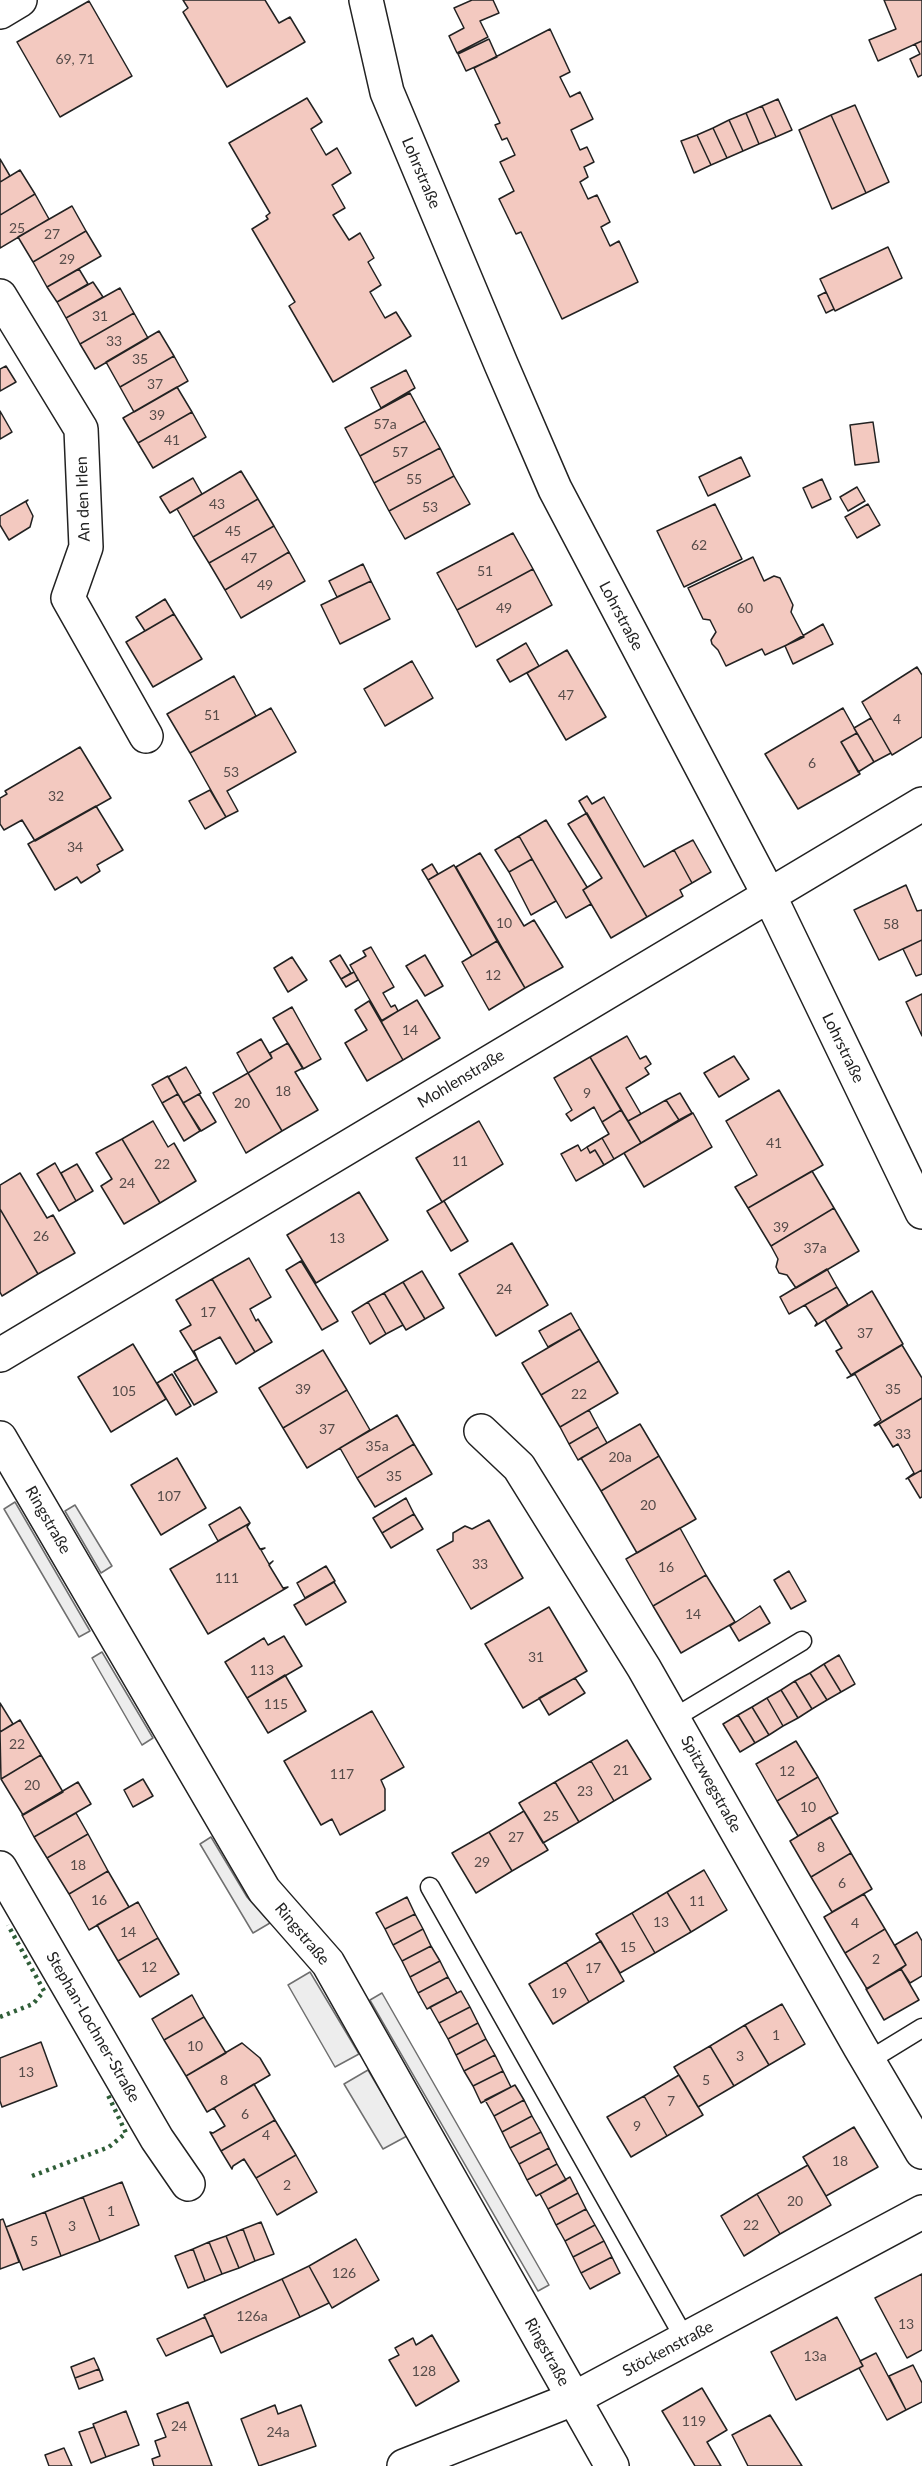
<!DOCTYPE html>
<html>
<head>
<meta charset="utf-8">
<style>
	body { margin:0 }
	canvas { display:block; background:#fff }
</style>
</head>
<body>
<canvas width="922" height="2466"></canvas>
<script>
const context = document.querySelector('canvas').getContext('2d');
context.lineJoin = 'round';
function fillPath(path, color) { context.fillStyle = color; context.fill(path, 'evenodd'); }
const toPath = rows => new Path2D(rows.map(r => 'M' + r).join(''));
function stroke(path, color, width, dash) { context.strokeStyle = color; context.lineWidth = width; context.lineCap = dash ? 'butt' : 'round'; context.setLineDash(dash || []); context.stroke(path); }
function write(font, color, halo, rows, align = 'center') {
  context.font = font + ' Lato,sans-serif'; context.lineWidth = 4.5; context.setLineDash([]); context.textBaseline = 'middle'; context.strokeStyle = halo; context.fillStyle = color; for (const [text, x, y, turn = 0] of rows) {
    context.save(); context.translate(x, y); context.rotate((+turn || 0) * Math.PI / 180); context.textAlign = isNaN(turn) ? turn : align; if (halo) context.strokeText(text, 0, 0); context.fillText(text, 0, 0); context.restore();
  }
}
const parking = toPath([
	[15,1502,90,1631,79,1637,4,1509,15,1502],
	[75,1505,112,1566,101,1573,65,1511,75,1505],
	[102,1652,153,1738,142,1745,92,1658,102,1652],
	[211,1837,247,1897,270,1923,253,1933,200,1844,211,1837],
	[310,1972,359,2054,335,2067,288,1985,310,1972],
	[382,1993,549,2285,538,2291,370,2000,382,1993],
	[368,2070,407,2136,383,2149,344,2084,368,2070]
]);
fillPath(parking, '#ededed');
stroke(parking, '#6f6f6f', 1.5);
const building = toPath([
	[183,0,265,0,279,23,290,17,305,42,227,87,183,12,188,8,183,0],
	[472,0,493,0,499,13,480,21,488,37,457,53,449,36,464,28,454,8,472,0],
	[884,0,922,0,922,41,878,61,869,40,896,29,884,0],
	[89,1,132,76,60,117,17,42,89,1],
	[550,29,570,72,560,77,570,97,580,92,593,119,571,130,580,150,587,147,594,162,584,167,588,177,580,182,588,199,597,195,610,222,601,227,610,246,619,241,638,282,562,319,521,232,516,234,499,199,514,191,500,162,515,155,507,138,502,140,495,125,500,123,474,68,550,29],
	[489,39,497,57,466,71,458,54,489,39],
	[922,41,922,75,918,77,910,59,920,54,915,44,922,41],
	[307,98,322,122,311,129,326,155,337,148,351,173,332,185,345,208,333,215,349,240,360,233,374,258,368,262,381,285,370,292,385,318,396,312,411,336,333,382,289,306,295,302,252,229,268,219,266,216,270,213,229,143,307,98],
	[778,99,792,130,776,137,762,106,778,99],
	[855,105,889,182,866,193,831,115,855,105],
	[762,106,776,137,759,144,746,113,762,106],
	[746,113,759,144,743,151,729,120,746,113],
	[831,115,866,193,832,209,799,130,831,115],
	[729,120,743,151,727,158,713,128,729,120],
	[713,128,727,158,711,165,697,135,713,128],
	[697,135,711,165,694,173,681,141,697,135],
	[0,159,10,176,0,182,0,159],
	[20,170,35,194,0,215,0,182,20,170],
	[35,194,49,219,0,248,0,215,35,194],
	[72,206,86,231,33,262,18,237,72,206],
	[86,231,101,256,47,287,33,262,86,231],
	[888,247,902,278,835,311,820,279,888,247],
	[79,269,88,284,57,302,47,287,79,269],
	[93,282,103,297,66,318,57,302,93,282],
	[120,288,134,313,80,344,66,318,120,288],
	[826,292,834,309,826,313,818,296,826,292],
	[134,313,148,338,95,369,80,344,134,313],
	[159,331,174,356,120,387,106,362,159,331],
	[174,356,188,381,134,412,120,387,174,356],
	[6,366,16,382,0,391,0,369,6,366],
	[406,370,415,388,381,408,371,388,406,370],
	[177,387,192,412,138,443,123,418,177,387],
	[410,393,425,421,360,456,345,428,410,393],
	[0,411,12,432,0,439,0,411],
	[192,412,206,437,153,468,138,443,192,412],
	[425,421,440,448,374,483,360,456,425,421],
	[873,422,879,462,855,465,850,425,873,422],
	[440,448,454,476,389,511,374,483,440,448],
	[741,457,750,476,708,496,699,477,741,457],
	[241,471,258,499,193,537,177,509,241,471],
	[454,476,470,504,405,539,389,511,454,476],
	[193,478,202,494,170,513,160,497,193,478],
	[822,479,831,499,812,508,803,488,822,479],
	[857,487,865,501,848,511,840,497,857,487],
	[258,499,274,526,209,563,193,537,258,499],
	[28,500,26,502,33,516,30,527,9,540,0,525,0,516,28,500],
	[715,504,742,559,684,587,657,531,715,504],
	[868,504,880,525,857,538,845,517,868,504],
	[274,526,289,552,225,590,209,563,274,526],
	[513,533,533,569,457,610,437,573,513,533],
	[289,552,305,581,241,618,225,590,289,552],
	[753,557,764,581,774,576,780,578,793,605,791,612,804,637,765,655,762,649,726,666,718,650,712,644,711,640,716,632,710,620,703,619,688,588,753,557],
	[363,564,371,581,337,597,329,581,363,564],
	[533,569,552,605,476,647,457,610,533,569],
	[371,581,390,619,340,644,321,605,371,581],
	[165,599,174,614,145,631,136,617,165,599],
	[174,614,202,659,153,687,126,642,174,614],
	[823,624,833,644,793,664,785,646,823,624],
	[526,643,539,666,510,682,497,660,526,643],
	[567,650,606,717,566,740,527,673,567,650],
	[412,661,433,698,385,726,364,689,412,661],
	[917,667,922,675,922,737,892,755,862,702,917,667],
	[234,676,256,716,190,753,167,714,234,676],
	[271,708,296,752,227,791,238,811,226,817,190,753,271,708],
	[843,708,857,733,841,742,860,774,798,809,765,754,843,708],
	[871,718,891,753,874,762,854,728,871,718],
	[857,733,874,762,858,772,841,742,857,733],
	[80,747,111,798,35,841,22,820,4,830,0,824,0,798,7,794,5,791,80,747],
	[210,790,226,817,205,829,189,801,210,790],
	[587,796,592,804,604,797,644,867,674,850,692,883,680,890,683,896,647,917,579,801,587,796],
	[96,806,123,850,97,865,100,871,81,883,77,877,55,890,28,844,96,806],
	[587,813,647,917,611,938,583,890,602,878,568,824,587,813],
	[546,820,587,887,583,890,591,904,566,918,519,836,546,820],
	[519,836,532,859,509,872,495,850,519,836],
	[693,840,711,872,692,883,674,850,693,840],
	[480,853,524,926,534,920,563,967,525,988,456,867,480,853],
	[532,859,556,901,531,915,509,872,532,859],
	[432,864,438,874,428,880,422,870,432,864],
	[454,865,497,941,472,956,428,880,454,865],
	[906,885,917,911,922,910,922,940,879,960,854,910,906,885],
	[922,940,922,974,916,976,903,949,922,940],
	[497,941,525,988,489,1010,462,962,497,941],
	[371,947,394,987,383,993,391,1007,395,1005,398,1011,382,1021,350,965,366,956,363,951,371,947],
	[340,955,351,973,341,979,330,961,340,955],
	[425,955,443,986,425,996,406,966,425,955],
	[292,957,307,980,288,992,274,968,292,957],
	[354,972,358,980,346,987,341,979,354,972],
	[922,994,922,1036,906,1002,922,994],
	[417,1000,440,1038,403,1060,381,1021,417,1000],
	[369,1001,403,1060,367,1081,345,1043,367,1030,355,1010,369,1001],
	[292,1007,321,1059,303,1069,273,1018,292,1007],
	[627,1036,640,1059,646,1056,651,1064,645,1068,649,1074,626,1088,641,1114,628,1121,590,1057,627,1036],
	[261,1039,272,1058,248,1073,237,1053,261,1039],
	[288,1043,303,1068,295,1072,318,1110,282,1131,248,1073,272,1058,270,1053,288,1043],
	[734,1056,749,1079,719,1097,704,1073,734,1056],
	[590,1057,621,1110,602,1122,594,1107,571,1121,566,1114,572,1110,554,1078,590,1057],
	[186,1067,201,1093,183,1103,168,1077,186,1067],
	[248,1073,282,1131,246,1153,213,1093,248,1073],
	[168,1076,178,1094,162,1103,152,1085,168,1076],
	[779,1090,823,1165,748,1208,735,1187,757,1175,726,1121,779,1090],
	[680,1093,692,1113,679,1120,666,1100,680,1093],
	[178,1094,200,1131,184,1141,162,1103,178,1094],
	[199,1094,216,1122,201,1131,183,1103,199,1094],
	[666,1100,679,1120,641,1143,628,1121,666,1100],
	[621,1110,641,1143,614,1159,602,1138,609,1134,602,1122,621,1110],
	[693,1113,712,1147,644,1187,624,1153,693,1113],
	[153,1121,168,1147,174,1143,196,1181,160,1203,122,1139,153,1121],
	[479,1121,503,1164,442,1202,416,1158,479,1121],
	[602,1138,614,1159,604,1165,595,1150,590,1153,587,1147,602,1138],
	[122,1139,160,1203,124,1224,101,1186,112,1179,96,1153,122,1139],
	[578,1145,581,1151,587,1147,590,1153,595,1150,604,1165,576,1181,561,1154,578,1145],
	[55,1163,76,1201,59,1211,37,1174,55,1163],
	[77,1164,93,1191,76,1201,61,1173,77,1164],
	[812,1171,834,1208,771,1246,748,1208,812,1171],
	[20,1173,47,1218,53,1215,75,1253,38,1274,0,1209,0,1185,20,1173],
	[359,1192,388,1240,316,1283,287,1235,359,1192],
	[444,1201,468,1241,451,1251,427,1211,444,1201],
	[834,1208,859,1251,796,1288,787,1275,779,1273,776,1267,778,1259,771,1246,834,1208],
	[0,1209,38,1274,2,1296,0,1292,0,1209],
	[512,1243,548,1305,496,1336,459,1274,512,1243],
	[249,1258,271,1297,250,1309,256,1321,258,1319,272,1342,255,1352,212,1279,249,1258],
	[301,1261,338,1321,322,1330,286,1270,301,1261],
	[827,1269,837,1287,789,1314,780,1297,827,1269],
	[422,1271,444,1308,425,1319,403,1282,422,1271],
	[212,1279,255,1352,236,1364,220,1337,194,1351,198,1360,180,1331,191,1325,176,1300,212,1279],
	[403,1282,425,1319,406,1330,384,1293,403,1282],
	[837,1287,848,1305,815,1326,817,1323,805,1305,837,1287],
	[872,1291,903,1344,851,1375,836,1351,842,1348,825,1320,872,1291],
	[384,1293,403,1325,386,1334,368,1302,384,1293],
	[368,1302,386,1334,370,1344,352,1312,368,1302],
	[571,1313,580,1329,548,1347,539,1331,571,1313],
	[580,1329,599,1361,541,1395,522,1363,580,1329],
	[133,1344,166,1399,111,1432,78,1377,133,1344],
	[902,1345,922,1378,922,1398,875,1426,874,1425,881,1420,855,1374,847,1378,902,1345],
	[323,1350,347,1390,283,1428,259,1388,323,1350],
	[197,1359,217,1392,194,1405,174,1372,197,1359],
	[599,1361,618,1393,560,1427,541,1395,599,1361],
	[172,1374,191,1406,176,1415,157,1383,172,1374],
	[347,1390,370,1430,307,1468,283,1428,347,1390],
	[922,1398,922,1470,906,1479,914,1473,898,1444,893,1447,879,1424,922,1398],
	[589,1410,598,1427,569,1444,560,1427,589,1410],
	[397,1415,414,1444,357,1478,340,1448,397,1415],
	[640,1424,659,1456,601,1491,581,1458,640,1424],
	[598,1427,607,1443,578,1460,569,1444,598,1427],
	[414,1444,432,1474,375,1507,357,1478,414,1444],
	[659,1456,696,1519,637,1553,601,1491,659,1456],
	[177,1458,206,1508,161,1535,131,1485,177,1458],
	[922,1470,922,1497,920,1498,908,1478,922,1470],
	[406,1498,414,1514,382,1533,373,1518,406,1498],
	[240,1507,250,1523,218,1541,209,1525,240,1507],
	[414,1514,423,1529,391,1548,382,1533,414,1514],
	[489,1520,523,1578,471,1609,437,1550,453,1541,453,1533,465,1526,472,1529,489,1520],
	[250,1523,247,1527,260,1549,265,1548,261,1550,269,1564,273,1561,269,1565,283,1588,288,1587,208,1634,170,1569,250,1523],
	[680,1528,706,1575,653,1606,626,1559,680,1528],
	[326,1566,335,1581,305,1598,297,1583,326,1566],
	[789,1571,806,1601,791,1609,774,1580,789,1571],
	[706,1575,735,1622,681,1653,653,1606,706,1575],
	[334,1582,346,1602,306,1625,294,1605,334,1582],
	[760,1606,770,1623,739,1641,730,1626,760,1606],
	[549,1607,587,1671,523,1708,485,1644,549,1607],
	[284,1636,302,1666,247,1698,225,1662,264,1638,268,1645,284,1636],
	[839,1655,855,1684,841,1692,824,1664,839,1655],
	[824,1664,841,1692,827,1700,810,1673,824,1664],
	[810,1673,827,1700,812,1709,795,1681,810,1673],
	[285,1675,306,1711,268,1733,247,1698,285,1675],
	[575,1678,585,1693,549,1715,539,1698,575,1678],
	[795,1681,812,1709,798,1718,781,1690,795,1681],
	[781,1690,798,1718,783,1726,767,1698,781,1690],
	[767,1698,783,1726,769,1735,752,1707,767,1698],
	[0,1703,13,1724,0,1732,0,1703],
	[752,1707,769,1735,755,1743,738,1715,752,1707],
	[372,1711,404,1767,381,1780,385,1789,385,1810,340,1835,332,1819,321,1825,284,1761,372,1711],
	[738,1715,755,1743,740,1752,723,1724,738,1715],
	[20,1720,41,1755,1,1779,0,1732,20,1720],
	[627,1740,651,1779,614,1801,591,1761,627,1740],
	[796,1741,818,1777,777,1801,756,1764,796,1741],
	[41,1755,63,1792,23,1815,1,1779,41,1755],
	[591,1761,614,1801,579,1822,555,1782,591,1761],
	[818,1777,838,1813,798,1836,777,1801,818,1777],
	[143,1779,153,1796,133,1807,124,1790,143,1779],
	[78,1782,91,1804,34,1837,22,1815,78,1782],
	[555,1782,579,1822,543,1843,519,1803,555,1782],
	[524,1811,548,1850,512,1871,489,1832,524,1811],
	[76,1813,88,1834,47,1858,34,1837,76,1813],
	[830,1817,851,1853,811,1877,790,1841,830,1817],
	[489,1832,512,1871,476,1893,452,1853,489,1832],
	[88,1834,108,1871,69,1894,47,1858,88,1834],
	[851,1853,872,1889,832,1912,811,1877,851,1853],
	[704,1870,727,1910,691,1932,667,1892,704,1870],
	[108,1871,129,1907,89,1930,69,1894,108,1871],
	[667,1892,691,1932,655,1953,632,1913,667,1892],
	[864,1894,885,1929,845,1953,824,1917,864,1894],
	[407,1897,415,1914,385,1929,376,1913,407,1897],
	[138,1902,158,1938,118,1961,97,1925,138,1902],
	[632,1913,655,1953,620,1973,596,1934,632,1913],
	[415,1914,423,1929,393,1945,385,1929,415,1914],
	[423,1929,431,1946,402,1961,393,1945,423,1929],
	[885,1929,906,1965,867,1989,845,1953,885,1929],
	[917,1932,922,1941,922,1976,910,1983,901,1969,906,1965,895,1945,917,1932],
	[158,1938,179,1974,140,1997,118,1961,158,1938],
	[601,1941,624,1981,589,2002,566,1962,601,1941],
	[431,1946,440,1961,410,1977,402,1961,431,1946],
	[440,1961,448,1977,418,1993,410,1977,440,1961],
	[566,1962,589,2002,553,2024,529,1984,566,1962],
	[901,1969,919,2000,884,2020,866,1989,901,1969],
	[448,1977,457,1993,427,2009,418,1993,448,1977],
	[461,1991,470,2007,439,2023,430,2007,461,1991],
	[192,1995,204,2017,164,2040,152,2019,192,1995],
	[782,2004,805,2044,769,2065,745,2025,782,2004],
	[470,2007,478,2023,448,2039,439,2023,470,2007],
	[204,2017,226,2053,186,2076,164,2040,204,2017],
	[478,2023,486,2039,456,2055,448,2039,478,2023],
	[745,2025,769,2065,734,2086,710,2046,745,2025],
	[486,2039,495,2055,464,2071,456,2055,486,2039],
	[41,2042,57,2086,2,2107,0,2101,0,2058,41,2042],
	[242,2043,260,2058,270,2075,207,2112,186,2076,242,2043],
	[710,2046,734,2086,698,2107,674,2067,710,2046],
	[495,2055,503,2071,473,2086,464,2071,495,2055],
	[503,2071,511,2087,481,2103,473,2086,503,2071],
	[679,2075,703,2115,667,2136,644,2096,679,2075],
	[254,2084,275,2120,221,2151,210,2132,213,2133,225,2126,214,2108,254,2084],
	[515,2085,524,2100,494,2116,485,2100,515,2085],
	[644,2096,667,2136,631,2157,607,2117,644,2096],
	[524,2100,532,2116,502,2132,494,2116,524,2100],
	[532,2116,541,2132,510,2148,502,2132,532,2116],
	[275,2120,296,2155,256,2178,244,2159,233,2166,232,2169,221,2151,275,2120],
	[854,2127,878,2167,826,2196,803,2157,854,2127],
	[541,2132,549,2148,519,2164,510,2148,541,2132],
	[549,2148,557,2164,527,2180,519,2164,549,2148],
	[296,2155,317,2192,277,2215,256,2178,296,2155],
	[557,2164,566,2180,536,2196,527,2180,557,2164],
	[808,2165,831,2205,780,2234,757,2194,808,2165],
	[570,2177,578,2193,548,2209,540,2194,570,2177],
	[122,2182,139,2225,100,2241,83,2197,122,2182],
	[578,2193,586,2209,556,2225,548,2209,578,2193],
	[757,2194,780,2234,744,2256,721,2216,757,2194],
	[83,2197,100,2241,61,2256,45,2212,83,2197],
	[586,2209,595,2225,565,2241,556,2225,586,2209],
	[45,2212,61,2256,23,2270,6,2227,45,2212],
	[3,2219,19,2262,0,2269,0,2220,3,2219],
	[261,2222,274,2254,255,2261,243,2229,261,2222],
	[595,2225,604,2241,573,2257,565,2241,595,2225],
	[243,2229,255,2261,239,2268,226,2236,243,2229],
	[226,2236,239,2268,222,2274,209,2242,226,2236],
	[356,2239,379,2280,332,2308,309,2266,356,2239],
	[604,2241,612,2257,581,2273,573,2257,604,2241],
	[209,2242,222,2274,205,2281,193,2249,209,2242],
	[193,2249,205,2281,188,2288,175,2256,193,2249],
	[612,2257,620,2273,590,2289,581,2273,612,2257],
	[309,2266,329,2303,300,2317,282,2279,309,2266],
	[922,2274,922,2350,907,2358,875,2298,922,2274],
	[282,2279,300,2317,221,2353,204,2315,282,2279],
	[205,2317,213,2335,166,2356,157,2339,205,2317],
	[837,2317,863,2366,796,2400,771,2352,837,2317],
	[432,2335,459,2381,416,2406,389,2360,399,2355,395,2348,413,2338,416,2345,432,2335],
	[876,2353,906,2410,887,2420,859,2368,863,2366,860,2361,876,2353],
	[94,2358,99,2369,75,2378,71,2367,94,2358],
	[913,2365,922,2383,922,2402,906,2410,889,2376,913,2365],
	[99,2369,103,2380,79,2389,75,2378,99,2369],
	[702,2388,727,2430,707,2442,721,2466,695,2466,662,2411,702,2388],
	[188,2402,212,2466,154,2466,152,2459,160,2456,155,2441,166,2437,157,2414,188,2402],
	[275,2405,278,2414,301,2405,316,2446,259,2466,241,2419,275,2405],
	[126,2411,139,2445,106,2457,93,2424,126,2411],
	[770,2415,802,2466,748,2466,732,2435,770,2415],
	[94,2427,106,2457,91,2463,79,2432,94,2427],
	[64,2448,72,2466,49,2466,45,2455,64,2448]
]);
fillPath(building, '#f3c9c0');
stroke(building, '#222', 1.5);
const service = toPath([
	[674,1718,802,1641],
	[430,1887,685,2339],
	[868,2061,922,2028]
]);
const minor = toPath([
	[366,0,387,92,501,364,555,489,769,895,922,1212],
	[0,12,20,0],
	[0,296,81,429,86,547,68,598,146,736],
	[0,1355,922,804],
	[481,1431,519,1467,644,1668,860,2047,922,2152],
	[0,1438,264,1890,328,1963,612,2466],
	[0,1868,157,2139,188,2184],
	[404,2466,573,2399,922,2212]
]);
stroke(service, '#222', 21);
stroke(minor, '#222', 36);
stroke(service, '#fff', 18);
stroke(minor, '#fff', 33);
stroke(toPath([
	[0,2017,33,2004,44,1991,8,1925],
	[32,2176,109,2147,126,2133,108,2095]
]), '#2f5e38', 4.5, [3, 4.5]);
write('14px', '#564c4a', null, [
	["69, 71",75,59],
	["25",17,228],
	["27",52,234],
	["29",67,259],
	["31",100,316],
	["33",114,341],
	["35",140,359],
	["37",155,384],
	["39",157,415],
	["57a",385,424],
	["41",172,440],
	["57",400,452],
	["55",414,479],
	["43",217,504],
	["53",430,507],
	["45",233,531],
	["62",699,545],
	["47",249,558],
	["51",485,571],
	["49",265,585],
	["49",504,608],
	["60",745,608],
	["47",566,695],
	["51",212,715],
	["4",897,719],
	["6",812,763],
	["53",231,772],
	["32",56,796],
	["34",75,847],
	["10",504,923],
	["58",891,924],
	["12",493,975],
	["14",410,1030],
	["18",283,1091],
	["9",587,1093],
	["20",242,1103],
	["41",774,1143],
	["11",460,1161],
	["22",162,1164],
	["24",127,1183],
	["39",781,1227],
	["26",41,1236],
	["13",337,1238],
	["37a",815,1248],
	["24",504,1289],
	["17",208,1312],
	["37",865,1333],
	["39",303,1389],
	["35",893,1389],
	["105",124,1391],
	["22",579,1394],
	["37",327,1429],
	["33",903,1434],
	["35a",377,1446],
	["20a",620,1457],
	["35",394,1476],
	["107",169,1496],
	["20",648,1505],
	["33",480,1564],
	["16",666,1567],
	["111",227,1578],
	["14",693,1614],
	["31",536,1657],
	["113",262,1670],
	["115",276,1704],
	["22",17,1744],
	["21",621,1770],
	["12",787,1771],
	["117",342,1774],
	["20",32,1785],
	["23",585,1791],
	["10",808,1807],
	["25",551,1816],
	["27",516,1837],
	["8",821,1847],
	["29",482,1862],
	["18",78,1865],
	["6",842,1883],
	["16",99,1900],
	["11",697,1901],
	["13",661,1922],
	["4",855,1923],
	["14",128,1932],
	["15",628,1947],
	["2",876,1959],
	["12",149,1967],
	["17",593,1968],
	["19",559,1993],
	["1",776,2035],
	["10",195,2046],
	["3",740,2056],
	["13",26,2072],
	["8",224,2080],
	["5",706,2080],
	["7",671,2101],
	["6",245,2114],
	["9",637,2126],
	["4",266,2135],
	["18",840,2161],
	["2",287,2185],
	["20",795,2201],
	["1",111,2211],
	["22",751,2225],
	["3",72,2226],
	["5",34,2241],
	["126",344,2273],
	["126a",252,2316],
	["13",906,2324],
	["13a",815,2356],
	["128",424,2371],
	["119",694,2421],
	["24",179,2426],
	["24a",278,2432]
]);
write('16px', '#222', '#fff', [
	["Lohrstraße",421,173,67],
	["An den Irlen",83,499,-92],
	["Lohrstraße",621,616,62],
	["Lohrstraße",843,1048,64],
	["Mohlenstraße",461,1079,-31],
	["Ringstraße",48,1520,60],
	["Spitzwegstraße",711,1784,61],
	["Ringstraße",302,1934,50],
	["Stephan-Lochner-Straße",93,2027,60],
	["Stöckenstraße",668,2349,-28],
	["Ringstraße",547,2352,61]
]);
</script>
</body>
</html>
